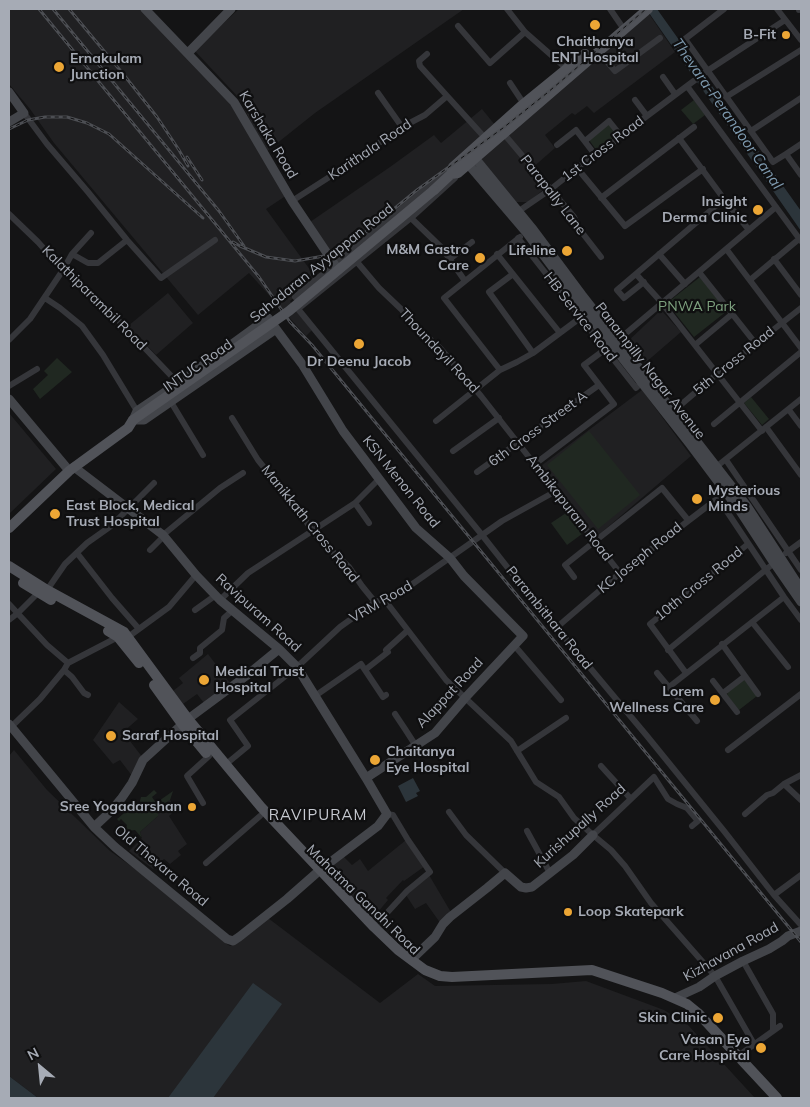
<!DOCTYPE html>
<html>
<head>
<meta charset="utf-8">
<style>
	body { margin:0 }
	#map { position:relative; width:810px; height:1107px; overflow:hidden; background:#141415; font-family:Mulish,sans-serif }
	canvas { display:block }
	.frame { position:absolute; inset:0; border:10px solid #a6abb5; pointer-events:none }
	.north { position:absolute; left:15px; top:1042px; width:50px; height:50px; -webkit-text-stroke:4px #0f0f10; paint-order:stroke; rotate:332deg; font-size:14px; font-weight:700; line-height:20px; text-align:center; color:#a6abb5 }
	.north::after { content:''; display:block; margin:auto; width:18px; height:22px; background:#a6abb5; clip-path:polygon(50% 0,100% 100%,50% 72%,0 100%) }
</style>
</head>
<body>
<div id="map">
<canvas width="810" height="1107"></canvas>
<div class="frame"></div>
<div class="north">N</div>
</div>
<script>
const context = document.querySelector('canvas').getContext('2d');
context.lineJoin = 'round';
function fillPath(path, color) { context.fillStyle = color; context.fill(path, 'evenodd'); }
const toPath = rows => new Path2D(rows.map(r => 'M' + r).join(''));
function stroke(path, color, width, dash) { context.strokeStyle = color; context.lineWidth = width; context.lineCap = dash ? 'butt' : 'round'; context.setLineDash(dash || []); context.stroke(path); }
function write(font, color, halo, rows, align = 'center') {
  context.font = font + ' Mulish,sans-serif'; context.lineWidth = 4.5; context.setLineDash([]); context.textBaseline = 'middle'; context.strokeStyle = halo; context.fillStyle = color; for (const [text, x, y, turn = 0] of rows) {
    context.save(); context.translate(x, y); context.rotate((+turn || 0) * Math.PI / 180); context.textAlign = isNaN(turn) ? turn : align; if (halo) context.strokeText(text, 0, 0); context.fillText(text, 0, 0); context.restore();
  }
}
fillPath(toPath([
	[9,9,142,9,226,97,287,195,266,209,316,278,290,301,312,330,306,336,249,273,198,315,54,143,30,109,9,84],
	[239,9,464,9,315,113,266,152,239,98,194,50],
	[649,14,675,52,594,113,587,106,575,115,572,113,545,135,555,148,531,169,546,187,529,202,515,202,478,160],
	[482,109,495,125,455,162,334,261,310,222,390,167,434,135,441,143],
	[168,293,193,323,156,355,128,326],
	[661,310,681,332,645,363,626,343],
	[642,390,691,456,595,538,541,466],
	[9,413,56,469,9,514],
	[208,654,230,683,204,703,197,694,183,704,173,691,183,683,179,678],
	[119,702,138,719,123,732,143,758,133,777,120,760,113,764,93,740],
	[14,750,47,790,110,851,152,881,224,942,230,946,237,943,268,918,380,1003,418,974,435,986,552,984,586,981,664,1010,688,1025,755,1098,38,1098,9,1076,9,756],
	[170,800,176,810,169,816,187,844,178,851,181,855,170,864,164,859,153,869,129,851,142,838,140,832,158,816,158,808],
	[406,840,425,866,404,881,403,880,386,898,388,900,372,919,329,874,331,867,343,856,352,865,360,859,368,871],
	[429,875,452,914,441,924,426,903,415,909,406,895]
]), '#202022');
fillPath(toPath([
	[694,100,705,115,693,124,681,110],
	[609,123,618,134,597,151,589,140],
	[700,277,727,311,694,337,667,303],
	[57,358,72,372,40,399,33,389,48,375,44,371],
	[751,397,769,419,762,425,744,403],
	[589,431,640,495,598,529,547,465],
	[566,513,582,534,567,545,551,523],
	[744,679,757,696,739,710,727,695,728,692],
	[154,790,157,793,152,797,156,803,173,791,170,800,158,808,158,816,140,832,142,838,135,830,128,831,126,828,127,825,121,819,119,821,117,819,135,804,139,811,149,805,148,803,143,806,140,801,141,797,146,797]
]), '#202821');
fillPath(toPath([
	[648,9,657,9,801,211,801,231,649,13],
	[413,778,420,791,416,793,418,796,406,802,398,786],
	[253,983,282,1004,213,1098,168,1098],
	[9,1076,38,1098,9,1098]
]), '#2c353b');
stroke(toPath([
	[507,9,525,32,567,69],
	[610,9,621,25],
	[724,9,685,39,773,162,786,154,801,175],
	[777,9,801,40],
	[799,9,799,10],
	[458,26,490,63,525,32],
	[598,51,615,71,660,38],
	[427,54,419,61,420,66,486,139],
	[663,77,675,94],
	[510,83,524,104],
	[687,86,801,241],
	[378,93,402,127],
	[726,97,801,50],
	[635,100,647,116],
	[24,113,47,144,88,192,127,240,161,278,215,240],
	[751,131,801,98],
	[504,134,574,217,580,230,601,257],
	[679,138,724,199,749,230],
	[585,141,609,121,621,136],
	[557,145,576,130,596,156],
	[786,154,801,144],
	[577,168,625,226,703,169],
	[458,173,455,178,411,218,298,309,482,535,530,596,647,736,724,831,774,895,801,925],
	[601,198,694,127],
	[292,201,334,174,402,127,425,115,446,97],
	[519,211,551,189,581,165,610,145,635,125,707,71,785,20],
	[9,214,38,242,63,270,75,279,118,320,178,383],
	[411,218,442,248,465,281],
	[518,238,636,388,642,382],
	[727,250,801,348],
	[72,254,91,233],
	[497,254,560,333],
	[659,254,685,284],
	[450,259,472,242],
	[774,259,801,295],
	[357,262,379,288,401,309,413,324,440,348,481,396,620,573],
	[699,272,756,344],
	[513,274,489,292,533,353],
	[636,274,662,303,762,431],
	[750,280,799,239],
	[644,282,624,298,617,290,724,199],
	[45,298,60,308,82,326,103,355,137,411],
	[302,304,295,297,447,171,453,167],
	[9,340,30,319,63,270,72,254,88,263,98,263,127,240],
	[618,340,776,207],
	[695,345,732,314],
	[500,370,444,298,520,237],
	[9,386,37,369],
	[171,402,203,455],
	[789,410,801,426],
	[670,414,717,374,801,308],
	[232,418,258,460,297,508,312,530,318,538,349,567,362,586,375,602],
	[436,421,500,370,517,362,533,353,580,318],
	[714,424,801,352],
	[766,427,801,475],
	[453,451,499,418],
	[726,460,801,570],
	[535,464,614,404,584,365,607,348],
	[716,467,801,399],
	[477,472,599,385],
	[718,498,784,597,801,620],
	[355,503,369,523],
	[163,535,220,488,243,473],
	[150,550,164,536],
	[77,553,112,598,139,629],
	[786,553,801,542],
	[574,577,565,565,662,488,688,520],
	[47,590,65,564,87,543,111,526,154,483],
	[384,599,446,680,511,741,536,782,559,797,574,818,593,835,611,850,625,866,651,903,715,976,754,1044],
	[220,600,248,573,355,503,379,479],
	[9,604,47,645,68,663],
	[195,610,216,595],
	[9,620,18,613,38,593],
	[752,622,788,667],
	[556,628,620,573,726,492],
	[128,637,169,607,196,575],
	[722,644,758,694],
	[514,645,561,700],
	[668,650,774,563],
	[193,658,200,653,200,648,222,630,224,618,233,610],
	[64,670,72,677,84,693,88,695],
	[365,670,388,652,386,650,407,631],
	[657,673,697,721],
	[686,673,650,624,748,544],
	[713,681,737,712],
	[669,687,784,597],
	[723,693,745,676],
	[315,696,361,664,383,697,386,695],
	[395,714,405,729,416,746],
	[11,727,40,699,64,670,68,663,118,637],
	[728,750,801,694],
	[517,751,566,718],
	[225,765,248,746,230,720,297,667,340,627,375,602,384,599,411,585,502,521,556,491],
	[601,766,631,799],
	[784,784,801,800],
	[203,803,187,776,209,756],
	[449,812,466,835,505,873],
	[745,814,767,795,773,793,784,784,801,775],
	[527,831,550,873],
	[593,835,654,777,668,799,677,804,687,808,698,821,692,826],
	[206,863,260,816],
	[774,895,801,875],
	[374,927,407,891,430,872,408,840,393,815,387,814],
	[743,961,773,1014,773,1031],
	[738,1056,780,1026]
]), '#35363a', 6);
stroke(toPath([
	[145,9,234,102,292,201,335,265],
	[188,53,231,9],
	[9,92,24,113,9,122],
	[475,158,532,228,582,295,695,439,747,506,801,589],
	[468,164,526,232,587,313,689,443,740,511,774,563,801,602],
	[187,377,268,318,276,329,302,364,343,431,416,528,450,558,464,576,523,636,465,698,435,733,366,778],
	[174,386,137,411,133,420,144,420,276,329],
	[9,399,66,467],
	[9,724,94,827,115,847,227,939,233,941,239,937,287,899,320,870,378,826,387,814,366,778,297,667,279,649,220,600,196,575,163,535,74,467],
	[94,827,111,811,121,799,132,783,143,760,188,719,246,676,279,649],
	[411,960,435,937,443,924,450,917,487,888,505,873,521,887,526,888,532,887,573,855,593,835],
	[675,998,699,987,715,976,743,961,769,949,782,941,788,936,801,931]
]), '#43454a', 9);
stroke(toPath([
	[451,174,453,167,520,107,585,54],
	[434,190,451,174,458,173,648,9],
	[9,528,69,471,128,428,133,420],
	[9,566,47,590,124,632,188,719,261,807,374,927,398,950,425,970,440,976,452,977,592,970,662,993,687,1004,698,1013,777,1098],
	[23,583,51,600],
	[108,631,118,637,139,663],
	[154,685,182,724,206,753]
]), '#515359', 10);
const rail = toPath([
	[39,9,259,277,290,322,312,345,801,942],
	[53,9,219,211,244,246],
	[69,9,124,75,157,117,179,150,188,166],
	[9,129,28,120,45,117,67,117,87,123,109,134,203,218],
	[187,157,202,180],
	[233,242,240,246,266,257,295,261,324,256,347,246,367,231,417,190,503,128,547,93,646,9]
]);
stroke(rail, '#4c4e53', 3);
stroke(rail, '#0f0f10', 1, [4]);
stroke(toPath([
	[133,420,289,311,434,190]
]), '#515359', 10);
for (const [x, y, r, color] of [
	[595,25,6,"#eca635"],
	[786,35,5,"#eca635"],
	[59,67,6,"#eca635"],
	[758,210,6,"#eca635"],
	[567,251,6,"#eca635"],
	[480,258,6,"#eca635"],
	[359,344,6,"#eca635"],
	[697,499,6,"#eca635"],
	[55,514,6,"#eca635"],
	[204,680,6,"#eca635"],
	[715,700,6,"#eca635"],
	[111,736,6,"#eca635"],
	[375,760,6,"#eca635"],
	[192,807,5,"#eca635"],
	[568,912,5,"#eca635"],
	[718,1018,6,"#eca635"],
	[761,1048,6,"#eca635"]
]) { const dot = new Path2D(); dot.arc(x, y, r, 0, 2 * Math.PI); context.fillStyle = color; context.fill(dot); stroke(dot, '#0f0f10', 2); }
write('bold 14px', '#a6abb5', '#0f0f10', [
	["B-Fit",776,35],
	["Chaithanya",595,42,"center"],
	["ENT Hospital",595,58,"center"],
	["Ernakulam",70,59,"left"],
	["Junction",70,75,"left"],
	["Insight",747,202],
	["Derma Clinic",747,218],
	["M&M Gastro",469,250],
	["Care",469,266],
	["Lifeline",556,251],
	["Dr Deenu Jacob",359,362,"center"],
	["Mysterious",708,491,"left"],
	["Minds",708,507,"left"],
	["East Block, Medical",66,506,"left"],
	["Trust Hospital",66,522,"left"],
	["Medical Trust",215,672,"left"],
	["Hospital",215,688,"left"],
	["Lorem",704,692],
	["Wellness Care",704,708],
	["Saraf Hospital",122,736,"left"],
	["Chaitanya",386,752,"left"],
	["Eye Hospital",386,768,"left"],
	["Sree Yogadarshan",182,807],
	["Loop Skatepark",578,912,"left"],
	["Skin Clinic",707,1018],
	["Vasan Eye",750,1040],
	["Care Hospital",750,1056]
], 'right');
write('14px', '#a6abb5', '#0f0f10', [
	["Karshaka Road",268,135,59],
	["1st Cross Road",603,149,-37],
	["Karithala Road",370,150,-34],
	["Parapally Lane",553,195,52],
	["Sahodaran Ayyappan Road",322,263,-39],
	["Kalathiparambil Road",94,298,45],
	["HB Service Road",580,317,52],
	["Thoundayil Road",439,351,47],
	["5th Cross Road",734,361,-39],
	["INTUC Road",198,366,-35],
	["Panampilly Nagar Avenue",650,371,52],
	["6th Cross Street A",538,429,-36],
	["KSN Menon Road",401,482,51],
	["Ambikapuram Road",569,508,52],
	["Manikkath Cross Road",310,524,51],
	["KC Joseph Road",640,558,-39],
	["10th Cross Road",699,584,-39],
	["VRM Road",381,602,-30],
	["Ravipuram Road",258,613,42],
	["Parambithara Road",549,618,51],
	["Alappat Road",450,693,-47],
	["Kurishupally Road",580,826,-42],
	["Old Thevara Road",161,866,40],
	["Mahatma Gandhi Road",363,900,44],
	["Kizhavana Road",731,952,-29]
]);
write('14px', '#7da07e', '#0f0f10', [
	["PNWA Park",697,307]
]);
write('italic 15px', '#7e9aaf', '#0f0f10', [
	["Thevara-Perandoor Canal",727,114,55]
]);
context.letterSpacing = '1px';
write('15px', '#c7cad1', '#0f0f10', [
	["RAVIPURAM",318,815]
]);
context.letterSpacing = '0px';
</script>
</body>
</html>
